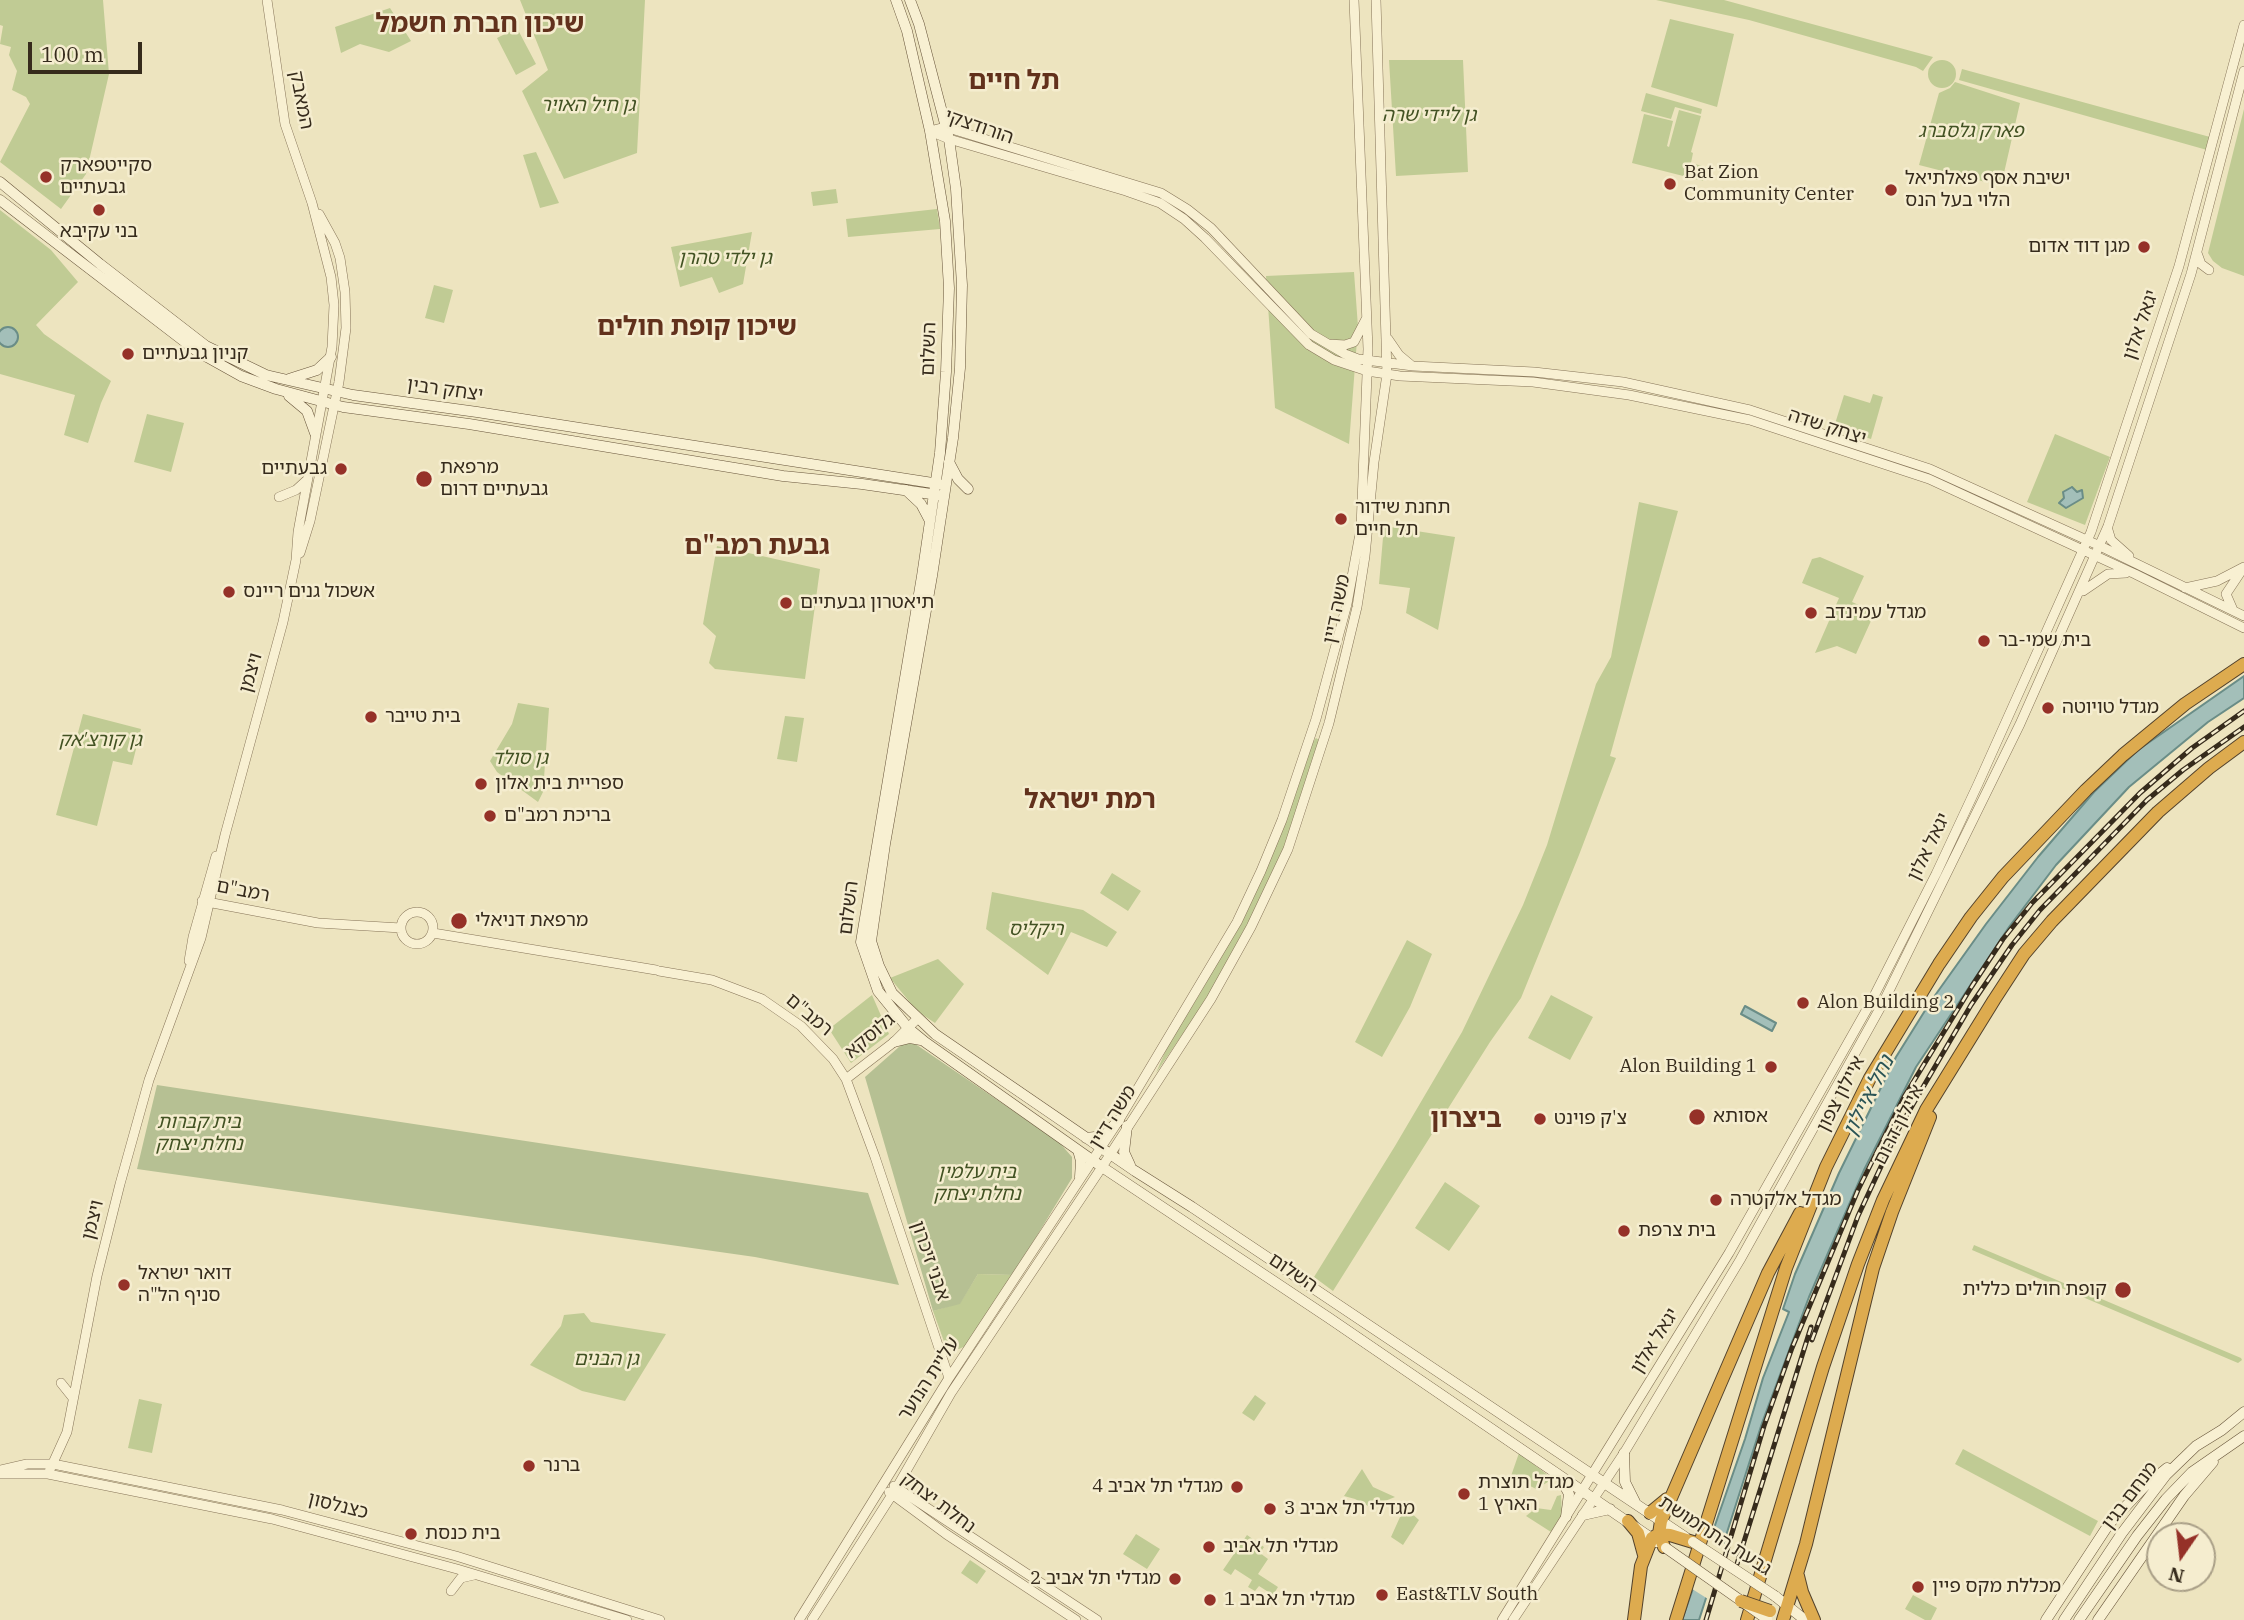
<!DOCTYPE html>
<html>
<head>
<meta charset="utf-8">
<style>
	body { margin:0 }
	#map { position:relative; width:2244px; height:1620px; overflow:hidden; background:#ede4bf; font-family:"IBM Plex Serif",serif }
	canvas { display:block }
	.north { position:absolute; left:2146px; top:1522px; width:70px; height:70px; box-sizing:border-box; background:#f5edcf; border:2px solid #a99f87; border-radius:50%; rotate:194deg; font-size:19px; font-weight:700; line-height:28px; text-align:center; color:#362b1c }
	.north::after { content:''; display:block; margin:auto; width:24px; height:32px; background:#953128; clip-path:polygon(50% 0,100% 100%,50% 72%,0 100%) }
	.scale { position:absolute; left:28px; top:42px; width:114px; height:32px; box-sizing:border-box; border:4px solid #362b1c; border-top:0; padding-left:9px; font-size:21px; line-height:24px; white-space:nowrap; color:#362b1c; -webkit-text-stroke:5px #f5edcf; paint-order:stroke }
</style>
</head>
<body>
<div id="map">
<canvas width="2244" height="1620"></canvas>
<div class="north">N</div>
<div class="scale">100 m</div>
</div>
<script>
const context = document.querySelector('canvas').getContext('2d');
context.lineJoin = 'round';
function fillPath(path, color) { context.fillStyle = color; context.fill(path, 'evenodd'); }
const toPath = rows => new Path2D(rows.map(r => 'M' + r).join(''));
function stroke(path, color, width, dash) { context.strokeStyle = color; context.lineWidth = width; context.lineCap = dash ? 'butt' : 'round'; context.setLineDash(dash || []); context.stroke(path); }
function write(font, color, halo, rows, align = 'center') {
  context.font = font + ' "IBM Plex Serif","Noto Sans Hebrew",serif'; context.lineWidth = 5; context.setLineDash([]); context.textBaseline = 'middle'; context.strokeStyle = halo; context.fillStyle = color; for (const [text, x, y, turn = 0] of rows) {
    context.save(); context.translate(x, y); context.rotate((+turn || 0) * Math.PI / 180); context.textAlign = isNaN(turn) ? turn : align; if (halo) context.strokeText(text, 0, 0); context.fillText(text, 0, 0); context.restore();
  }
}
fillPath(toPath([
	[0,0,103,0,109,74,86,174,61,209,0,162,30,104,26,97,12,90,17,71,9,55,11,47,0,44,3,26,0,25],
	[520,0,645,0,637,153,564,179,522,91,548,70],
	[1656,0,1724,0,1933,57,1923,71,1916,67,1749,20],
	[390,8,411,41,389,52,360,44,341,53,335,27],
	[1670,19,1734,34,1717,107,1651,87],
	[517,28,536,64,516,75,497,38],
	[1389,60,1463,60,1468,172,1396,176],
	'1928 74a14 14 0 1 1 28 0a14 14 0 1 1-28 0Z',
	[1962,69,2210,137,2207,150,1959,80],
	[1955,82,2020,103,2001,186,1919,165,1939,93,1950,88],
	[1646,93,1702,109,1701,114,1675,107,1671,119,1641,111],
	[2244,109,2244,276,2222,268,2213,261,2208,253],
	[1679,110,1701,116,1691,152,1693,153,1691,163,1706,167,1703,181,1632,163,1644,114,1673,121,1667,146,1669,147],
	[536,152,559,203,540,208,523,155],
	[836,189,838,203,813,206,811,192],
	[937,209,940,229,848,237,846,219],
	[0,210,51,250,78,282,36,325,44,334,111,381,101,403,88,443,64,435,75,395,0,374],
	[752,232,743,284,719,293,712,277,680,287,671,247],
	[1354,272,1358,327,1349,444,1275,408,1266,276],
	[434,285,453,290,444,323,425,318],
	[1873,394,1883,397,1871,439,1834,427,1844,395,1870,403],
	[147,414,184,423,171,472,134,462],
	[2055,434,2110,457,2085,525,2027,502],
	[1639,502,1678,511,1610,756,1616,758,1579,855,1521,998,1490,1042,1333,1291,1314,1277,1395,1146,1462,1032,1523,905,1547,845,1596,684,1611,657],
	[1384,526,1455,537,1438,630,1406,613,1410,588,1379,584],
	[717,546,820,569,805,679,715,669,709,663,716,636,703,624],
	[1820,557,1864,576,1852,602,1875,612,1856,654,1837,646,1815,653,1839,598,1802,583,1812,559],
	[518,703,549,708,543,792,538,802,497,772,490,761,512,724],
	[83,714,141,729,132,765,113,761,97,826,56,815],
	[785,716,804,718,797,762,777,759],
	[1316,738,1319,740,1285,846,1245,930,1208,997,1156,1073,1168,1045,1201,992,1247,910,1312,743],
	[1112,873,1141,891,1128,911,1100,893],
	[992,892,1083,910,1117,932,1107,947,1071,932,1048,975,986,929],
	[1407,940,1432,954,1410,1007,1382,1057,1355,1042],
	[938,959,964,984,935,1023,917,1011,890,978],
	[872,995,889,1034,851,1063,829,1029],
	[1551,995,1593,1017,1570,1060,1528,1038],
	[1445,1182,1480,1206,1449,1251,1415,1228],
	[1974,1245,2241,1358,2242,1360,2238,1363,1972,1250],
	[978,1274,1013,1275,968,1345,959,1349,946,1347,933,1311,960,1303],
	[584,1313,591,1322,666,1334,625,1401,582,1391,530,1365,561,1326,564,1315],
	[1255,1395,1266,1403,1254,1421,1242,1413],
	[139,1399,162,1404,152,1453,128,1448],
	[1963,1449,2098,1521,2090,1536,1955,1464],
	[1519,1453,1553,1479,1536,1489,1511,1476],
	[1362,1469,1373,1487,1395,1497,1370,1507,1355,1499,1344,1496],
	[1561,1495,1562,1514,1551,1532,1526,1516,1536,1508,1551,1510,1557,1496],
	[1409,1511,1419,1520,1403,1545,1391,1537,1400,1517],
	[1136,1534,1160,1549,1147,1569,1123,1554],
	[1247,1535,1264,1547,1260,1553,1268,1559,1258,1574,1278,1587,1273,1595,1259,1586,1255,1591,1248,1587,1252,1580,1235,1569,1231,1575,1223,1570],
	[970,1560,986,1571,977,1584,961,1573],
	[1913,1595,1937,1608,1931,1620,1925,1620,1905,1609]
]), '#c0cb94');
fillPath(toPath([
	[908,1039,1059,1142,1072,1157,1072,1178,1013,1275,978,1274,960,1304,933,1311,865,1077],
	[157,1085,868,1193,899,1285,755,1257,137,1169]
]), '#b6c093');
const water = toPath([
	'-2 337a10 10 0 1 1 20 0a10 10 0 1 1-20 0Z',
	[2072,487,2077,492,2082,490,2083,498,2066,508,2059,503,2064,498,2063,492,2072,487],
	[2244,676,2244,698,2208,722,2129,787,2056,865,2009,927,1916,1067,1864,1170,1809,1297,1762,1423,1699,1620,1682,1620,1745,1439,1763,1378,1789,1312,1783,1309,1795,1274,1839,1173,1896,1057,1931,1001,1986,924,2038,857,2094,792,2138,750,2244,676],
	[1745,1006,1776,1023,1772,1031,1741,1014,1745,1006]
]);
fillPath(water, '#a3bfb9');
stroke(water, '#6a8d87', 2);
fillPath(toPath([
	[1708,1533,1726,1545,1708,1599,1689,1587]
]), '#ede4bf');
const tertiary = toPath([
	[930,131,949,139,1126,191,1160,203,1184,219,1205,238,1309,345,1334,360,1367,371,1400,376,1533,382,1629,395,1750,420,1929,479,2135,574,2244,628],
	[930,131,945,127,1161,193,1187,209,1211,228,1311,334,1345,354,1358,359,1413,366,1534,372,1623,382,1750,410,1930,469,2100,546,2244,616],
	[2197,253,2201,264,2209,270],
	[1388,339,1399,355,1411,365],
	[1328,344,1345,345,1354,342,1366,319],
	[279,497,296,490,308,479],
	[2108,530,2111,540,2129,556],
	[300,553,310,521,339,382,346,328,345,292,340,258,335,243,319,214],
	[2185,588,2217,581,2244,567],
	[2083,591,2108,574,2126,573],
	[2233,610,2226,594,2240,573],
	[202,901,318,923,401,928],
	'401 928a16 16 0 1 1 32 0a16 16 0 1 1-32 0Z',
	[433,933,656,970],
	[189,961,193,937,216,856],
	[659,971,712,980,762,999,801,1026,833,1059,846,1079,875,1157,949,1378],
	[846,1079,894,1042,917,1019],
	[61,1383,73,1398],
	[0,1470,27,1464,53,1464,282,1510,456,1556,660,1620],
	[0,1474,48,1474,272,1519,457,1569,627,1620],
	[48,1474,67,1432,97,1276,120,1184,149,1080,201,938,225,835,283,622,296,560,298,532,332,347,334,305,331,277,312,203,285,124,267,0],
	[894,1486,1097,1620],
	[889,1492,946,1534,1076,1620],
	[451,1591,461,1578,474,1575],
	[799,1620,949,1378,1119,1120,1237,922,1261,871,1282,820,1316,719,1347,604,1361,528,1368,349,1354,0],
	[812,1620,897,1487,951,1393,1102,1167,1211,999,1251,927,1288,849,1329,723,1357,607,1365,556,1374,462,1387,374,1376,0],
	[1502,1620,1729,1253,1871,1002,1936,874,1978,784,2091,532,2179,266,2244,25],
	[1513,1620,1624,1453,1740,1260,1884,1001,2020,724,2108,526,2191,274,2244,71]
]);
const secondary = toPath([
	[896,0,907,31,930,131,945,221,949,288,946,372,940,453,922,576,861,942,878,991,908,1028,925,1042,1102,1167,1329,1318,1657,1542],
	[910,0,919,24,949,139,956,189,962,285,960,368,953,438,932,576,885,844,871,941,879,966,892,993,935,1034,1135,1171,1192,1207,1685,1537],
	[0,182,100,264,206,346,266,375,353,395,477,412,939,484],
	[0,200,198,352,241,376,276,389,343,407,469,424,783,476,862,484,938,495],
	[289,379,317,370,331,357],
	[289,396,307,411,315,433],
	[949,462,958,479,968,489],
	[906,490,921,504,930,521],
	[894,1042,910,1038,921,1040],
	[1127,1126,1124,1152,1130,1165],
	[1086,1138,1104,1136,1119,1120],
	[1078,1150,1081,1161,1080,1177],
	[1624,1453,1625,1482,1635,1502],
	[1560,1477,1569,1494,1566,1517],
	[1583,1515,1610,1509],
	[1775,1596,1805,1620],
	[2046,1620,2109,1524,2145,1486,2167,1468],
	[2064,1620,2122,1533,2166,1475,2196,1446,2222,1430,2244,1412],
	[2079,1620,2137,1536,2166,1499,2192,1472,2244,1436],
	[2098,1620,2184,1496,2213,1462]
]);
const motorway = toPath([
	[1650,1513,1667,1499],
	[1628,1521,1638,1533,1644,1555],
	[1664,1547,1659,1534,1661,1521,1768,1273,1800,1213],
	[1798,1576,1802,1592,1814,1620],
	[1634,1620,1641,1566,1652,1538,1659,1534,1670,1535,1693,1542],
	[1676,1620,1786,1268,1826,1167,1870,1078,1939,964,1971,917,2003,877,2086,790,2123,755,2185,704,2244,664],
	[1747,1620,1823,1367,1858,1264,1883,1200,1926,1110,1994,1000,2024,954,2052,921,2158,812,2209,768,2244,742],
	[1783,1620,1806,1544,1873,1268,1892,1212,1930,1117]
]);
stroke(tertiary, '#867458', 10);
stroke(secondary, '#68553b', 11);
stroke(motorway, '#53422c', 14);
stroke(tertiary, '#f8f0d2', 9);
stroke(secondary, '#f8f0d2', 10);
stroke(motorway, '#ddab4f', 12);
const rail = toPath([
	[1812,1340,1858,1216,1898,1130,1971,1005,2012,945,2040,910,2147,800,2183,770,2244,727],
	[1737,1564,1811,1327],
	[1706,1620,1764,1426,1792,1348,1858,1190,1904,1097,1972,986,2003,939,2032,903,2140,793,2192,748,2244,711]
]);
stroke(rail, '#362b1c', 5);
stroke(rail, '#f5edcf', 2.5, [8]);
const secondaryBridge = toPath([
	[1693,1542,1775,1596],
	[1666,1548,1767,1619]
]);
const motorwayBridge = toPath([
	[1741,1601,1770,1611]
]);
stroke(secondaryBridge, '#68553b', 11, []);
stroke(motorwayBridge, '#53422c', 14, []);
stroke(secondaryBridge, '#f8f0d2', 10);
stroke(motorwayBridge, '#ddab4f', 12);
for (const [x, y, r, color] of [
	[46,177,7,"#953128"],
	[1670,184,7,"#953128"],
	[1891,190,7,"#953128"],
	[99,210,7,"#953128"],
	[2144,247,7,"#953128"],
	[128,354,7,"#953128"],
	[341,469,7,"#953128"],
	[424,479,9,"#953128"],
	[1341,519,7,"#953128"],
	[229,592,7,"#953128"],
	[786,603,7,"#953128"],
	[1811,613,7,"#953128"],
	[1984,641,7,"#953128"],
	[2048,708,7,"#953128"],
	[371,717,7,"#953128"],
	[481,784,7,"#953128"],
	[490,816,7,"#953128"],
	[459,921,9,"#953128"],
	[1803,1003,7,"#953128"],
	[1771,1067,7,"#953128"],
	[1697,1117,9,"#953128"],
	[1540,1119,7,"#953128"],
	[1716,1200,7,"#953128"],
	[1624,1231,7,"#953128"],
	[124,1285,7,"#953128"],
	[2123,1290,9,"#953128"],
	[529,1466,7,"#953128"],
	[1237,1487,7,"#953128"],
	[1464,1494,7,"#953128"],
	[1270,1509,7,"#953128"],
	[411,1534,7,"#953128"],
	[1209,1547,7,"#953128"],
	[1175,1579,7,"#953128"],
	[1918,1587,7,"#953128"],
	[1382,1595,7,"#953128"],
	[1210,1600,7,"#953128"]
]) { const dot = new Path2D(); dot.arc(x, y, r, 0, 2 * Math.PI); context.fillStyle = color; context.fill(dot); stroke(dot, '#f5edcf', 2.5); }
write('19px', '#362b1c', '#f5edcf', [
	["המאבק",301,100,79],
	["הורודצקי",979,127,19],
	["יגאל אלון",2141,325,-71],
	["השלום",929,349,-88],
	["יצחק רבין",445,390,8],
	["יצחק שדה",1827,427,18],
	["משה דיין",1337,609,-78],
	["ויצמן",251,673,-74],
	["יגאל אלון",1929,847,-64],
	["רמב\"ם",243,891,11],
	["השלום",849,908,-83],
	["רמב\"ם",809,1015,40],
	["גלוסקא",870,1036,-40],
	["איילון צפון",1841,1094,-63],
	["משה דיין",1113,1117,-58],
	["איילון דרום",1899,1125,-63],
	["ויצמן",93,1220,-76],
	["אבני זיכרון",930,1261,71],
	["השלום",1293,1273,34],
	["יגאל אלון",1655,1341,-58],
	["עליית הנוער",929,1379,-57],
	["מנחם בגין",2130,1496,-53],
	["נחלת יצחק",938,1503,37],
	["כצנלסון",338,1506,14],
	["גבעת התחמושת",1715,1536,33]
]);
write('italic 19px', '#425223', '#f5edcf', [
	["גן חיל האויר",588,106],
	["גן ליידי שרה",1429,116],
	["פארק גלסברג",1971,132],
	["גן ילדי טהרן",725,259],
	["גן קורצ'אק",100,741],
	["גן סולד",520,759],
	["ריקליס",1036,930],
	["בית קברות",199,1123],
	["נחלת יצחק",199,1145],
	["בית עלמין",977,1173],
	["נחלת יצחק",977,1195],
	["גן הבנים",606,1360]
]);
write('19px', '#362b1c', '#f5edcf', [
	["סקייטפארק",60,166],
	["גבעתיים",60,188],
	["Bat Zion",1684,173],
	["Community Center",1684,195],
	["ישיבת אסף פאלתיאל",1905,179],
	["הלוי בעל הנס",1905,201],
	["בני עקיבא",99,232,"center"],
	["מגן דוד אדום",2130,247,"right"],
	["קניון גבעתיים",142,354],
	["מרפאת",440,468],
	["גבעתיים דרום",440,490],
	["גבעתיים",327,469,"right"],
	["תחנת שידור",1355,508],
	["תל חיים",1355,530],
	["אשכול גנים ריינס",243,592],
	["תיאטרון גבעתיים",800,603],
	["מגדל עמינדב",1825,613],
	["בית שמי-בר",1998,641],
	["מגדל טויוטה",2062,708],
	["בית טייבר",385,717],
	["ספריית בית אלון",495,784],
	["בריכת רמב\"ם",504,816],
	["מרפאת דניאלי",475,921],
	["Alon Building 2",1817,1003],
	["Alon Building 1",1757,1067,"right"],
	["אסותא",1713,1117],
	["צ'ק פוינט",1554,1119],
	["מגדל אלקטרה",1730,1200],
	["בית צרפת",1638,1231],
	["דואר ישראל",138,1274],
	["סניף הל\"ה",138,1296],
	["קופת חולים כללית",2107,1290,"right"],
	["ברנר",543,1466],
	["מגדל תוצרת",1478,1483],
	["הארץ 1",1478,1505],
	["מגדלי תל אביב 4",1223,1487,"right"],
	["מגדלי תל אביב 3",1284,1509],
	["בית כנסת",425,1534],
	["מגדלי תל אביב",1223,1547],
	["מגדלי תל אביב 2",1161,1579,"right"],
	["מכללת מקס פיין",1932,1587],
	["East&TLV South",1396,1595],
	["מגדלי תל אביב 1",1224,1600]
], 'left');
write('italic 21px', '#2b5455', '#f5edcf', [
	["נחל איילון",1869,1096,-63]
]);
write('bold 26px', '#62311c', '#f5edcf', [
	["שיכון חברת חשמל",480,24],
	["תל חיים",1014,81],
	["שיכון קופת חולים",697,327],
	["גבעת רמב\"ם",757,546],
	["רמת ישראל",1090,800],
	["ביצרון",1466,1119]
]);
</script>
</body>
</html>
